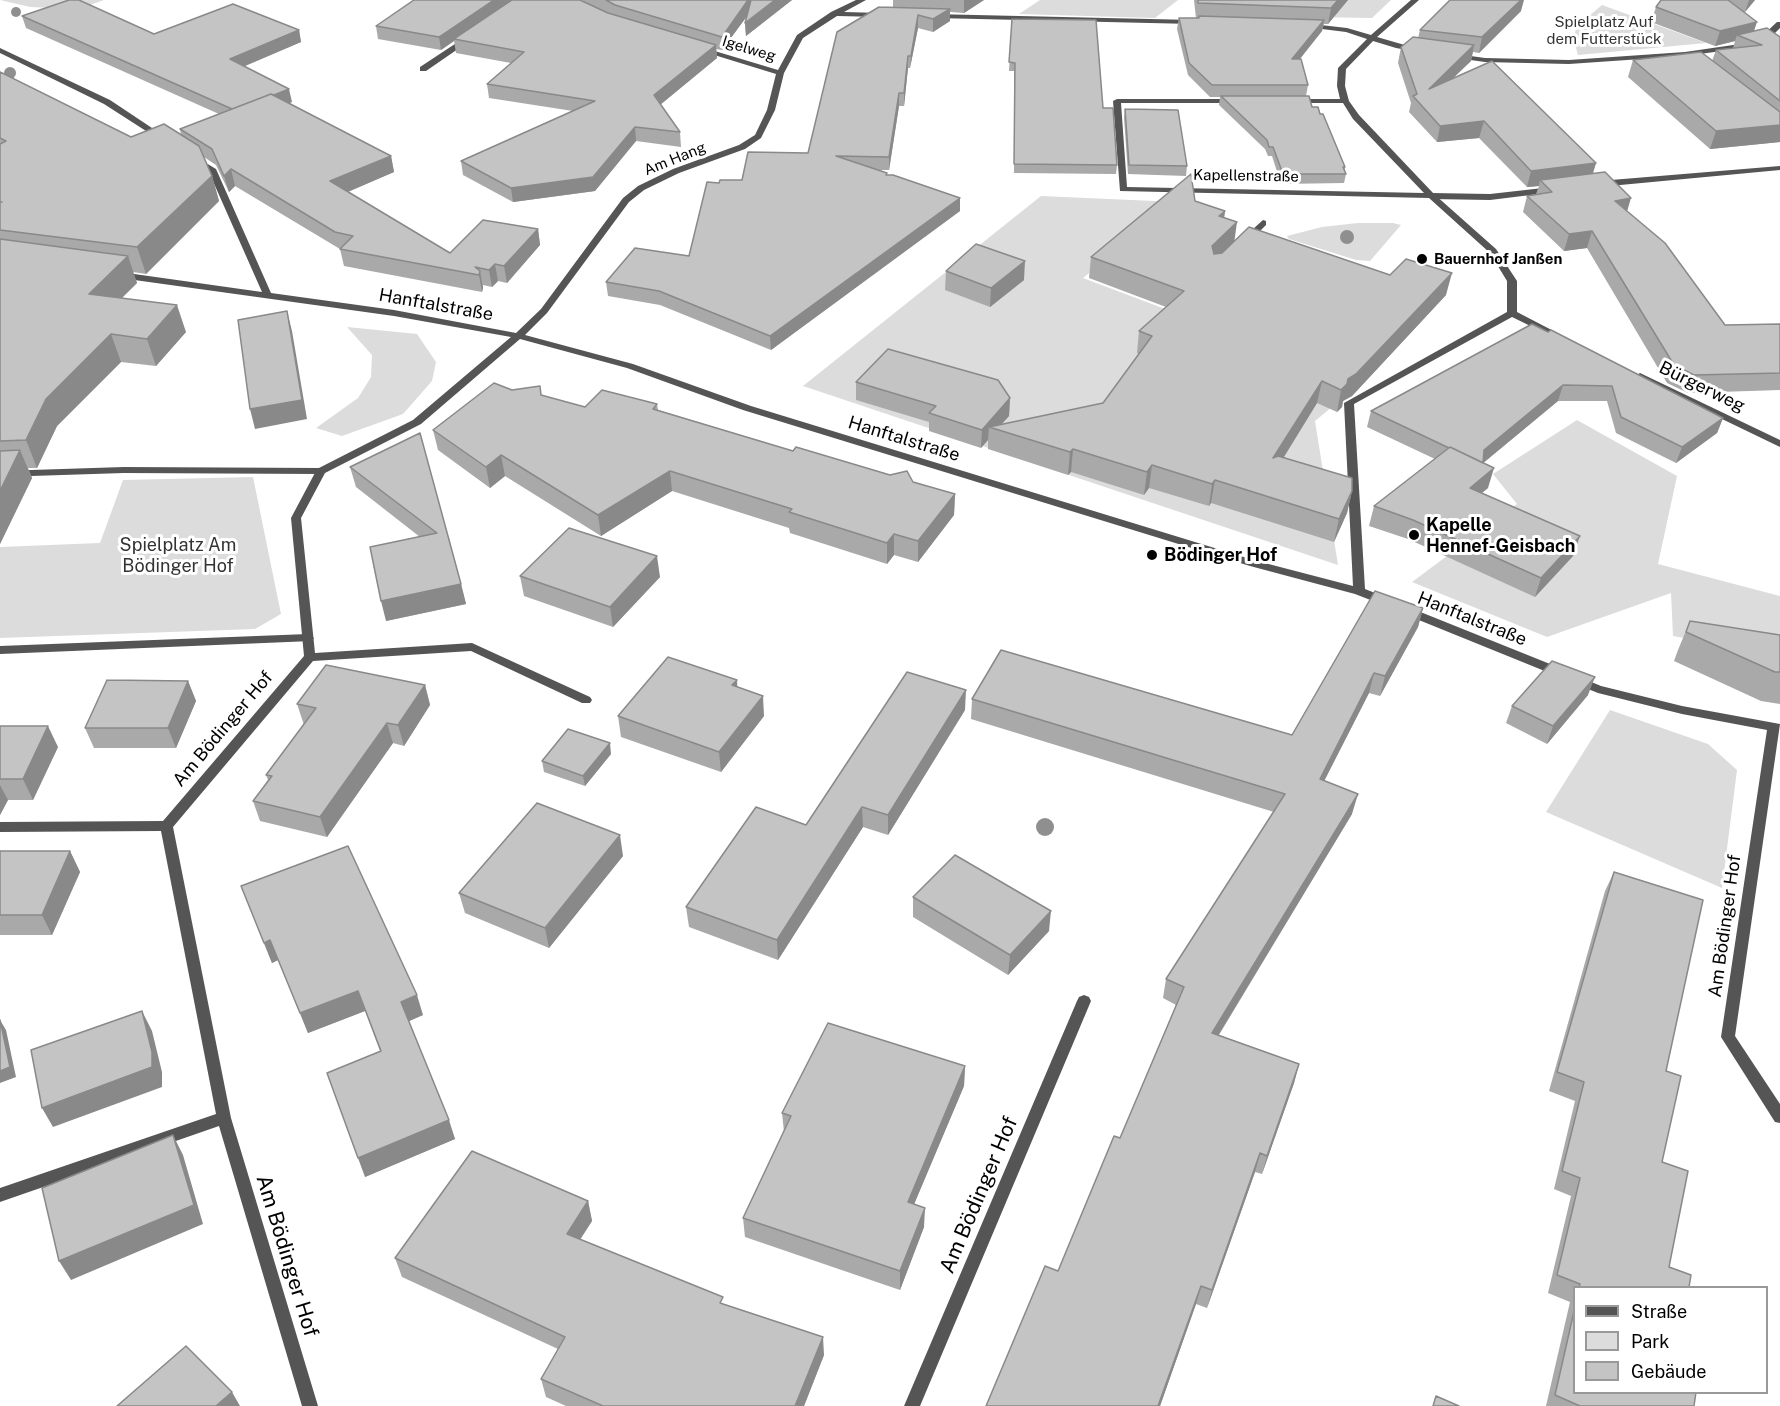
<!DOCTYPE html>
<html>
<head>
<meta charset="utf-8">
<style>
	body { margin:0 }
	#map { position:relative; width:1780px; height:1406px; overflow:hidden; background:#fff; font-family:"Public Sans",sans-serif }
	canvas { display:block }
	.legend { position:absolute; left:1573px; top:1286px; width:195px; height:108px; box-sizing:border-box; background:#fff; border:2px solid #999; margin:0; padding:8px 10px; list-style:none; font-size:18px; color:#000 }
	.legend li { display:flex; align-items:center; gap:12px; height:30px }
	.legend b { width:30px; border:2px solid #999 }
</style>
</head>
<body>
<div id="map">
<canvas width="1780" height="1406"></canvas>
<ul class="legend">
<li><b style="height:8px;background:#555"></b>Straße</li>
<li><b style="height:16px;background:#dcdcdc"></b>Park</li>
<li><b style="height:16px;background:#c4c4c4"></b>Gebäude</li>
</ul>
</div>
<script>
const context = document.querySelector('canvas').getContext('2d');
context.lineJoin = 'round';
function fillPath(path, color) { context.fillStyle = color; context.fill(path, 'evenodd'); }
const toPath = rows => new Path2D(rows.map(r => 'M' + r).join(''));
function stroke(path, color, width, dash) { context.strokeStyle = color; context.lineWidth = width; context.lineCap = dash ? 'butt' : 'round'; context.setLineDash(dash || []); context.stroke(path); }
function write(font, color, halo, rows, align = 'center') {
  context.font = font + ' "Public Sans",sans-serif'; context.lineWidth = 6; context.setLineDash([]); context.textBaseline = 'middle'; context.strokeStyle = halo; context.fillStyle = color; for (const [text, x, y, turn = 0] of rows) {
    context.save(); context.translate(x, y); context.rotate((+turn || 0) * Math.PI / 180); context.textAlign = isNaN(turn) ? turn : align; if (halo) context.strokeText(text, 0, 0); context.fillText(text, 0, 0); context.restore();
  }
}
fillPath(toPath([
	[0,0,104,0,78,9,30,7],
	[1040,0,1178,0,1155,18,1019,14],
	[1311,0,1391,0,1372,18,1311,17],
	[1602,5,1706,43,1578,55,1574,41,1576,27],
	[1041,196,1177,202,1083,278,1361,383,1315,421,1338,565,803,386],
	[1358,223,1393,223,1401,225,1370,261,1356,260,1289,239,1287,236,1322,227],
	[347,327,417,334,436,362,432,381,403,414,342,436,316,428,358,398,371,377,372,355],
	[1577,420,1677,476,1658,564,1780,596,1780,655,1673,636,1671,593,1547,637,1412,582,1517,504,1493,474],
	[253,477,281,614,255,629,0,638,0,547,100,543,123,480],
	[1610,710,1708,744,1737,770,1722,888,1546,812]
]), '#dcdcdc');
fillPath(toPath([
	[464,38,471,40,426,71,420,71,420,67,464,38],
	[1780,166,1780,170,1599,187,1595,184,1599,181,1780,166],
	[1552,187,1555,188,1555,192,1490,200,1431,199,1427,196,1431,193,1490,194,1552,187],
	[1263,220,1266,221,1266,225,1248,243,1242,243,1242,239,1263,220],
	[124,467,321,468,326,471,321,474,124,473,0,477,0,471,124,467],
	[308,634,314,638,312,641,0,654,0,646,308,634]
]), '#555');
fillPath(toPath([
	[856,0,866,0,844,12,881,13,885,15,881,17,837,16,803,38,784,73,775,110,761,138,745,149,679,173,644,190,629,202,547,313,525,335,633,364,751,406,1257,561,1353,586,1344,403,1507,312,1507,281,1490,253,1429,198,1120,191,1113,101,1117,99,1236,99,1240,101,1236,103,1121,103,1127,187,1424,193,1353,119,1343,103,1295,103,1291,101,1295,99,1340,99,1337,86,1338,68,1367,39,1346,32,1306,27,1302,25,1303,23,1347,28,1371,35,1411,0,1419,0,1377,37,1422,50,1418,52,1396,48,1373,41,1346,69,1345,86,1349,101,1359,115,1434,194,1496,249,1517,281,1517,312,1567,338,1565,340,1559,340,1512,317,1354,404,1365,589,1390,599,1392,602,1390,605,1386,606,1355,594,1250,566,743,410,627,368,520,339,421,424,325,473,301,518,315,653,472,643,590,697,592,700,590,703,582,703,471,651,313,661,173,827,231,1118,318,1406,302,1406,219,1126,0,1202,0,1188,216,1114,161,831,0,832,0,822,163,821,304,656,291,518,317,469,413,420,511,337,394,316,120,278,115,275,120,272,262,292,208,170,193,161,192,159,196,157,216,169,271,293,394,310,516,333,541,309,623,198,638,186,673,169,739,145,755,135,767,110,776,74,698,50,698,46,778,70,797,35,831,12,856,0],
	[932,14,1193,20,1197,22,1193,24,935,18,931,16,932,14],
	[1777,22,1780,22,1780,28,1767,41,1751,47,1685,56,1569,64,1485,62,1456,58,1452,56,1456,54,1485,58,1569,60,1685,52,1747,43,1761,37,1777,22],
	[0,48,110,100,167,138,160,140,104,104,0,53,0,48],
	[1640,373,1780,440,1780,447,1637,378,1635,376,1640,373],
	[1408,607,1565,670,1567,673,1561,677,1557,676,1404,614,1402,611,1404,608,1408,607],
	[1577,676,1601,686,1682,706,1780,724,1735,1036,1780,1104,1780,1123,1775,1122,1721,1037,1767,730,1682,714,1598,693,1573,683,1571,680,1577,676],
	[1084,995,1089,997,1091,1001,920,1406,904,1406,1077,1001,1079,997,1084,995]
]), '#555');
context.fillStyle = '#8f8f8f';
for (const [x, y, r] of [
	[16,12,5],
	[10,73,6],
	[1347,237,7],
	[1045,827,9]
]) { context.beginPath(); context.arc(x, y, r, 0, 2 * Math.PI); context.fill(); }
fillPath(toPath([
	[582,0,792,0,746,36,745,23,747,16,722,50,716,49,717,58,660,105,680,132,681,147,636,141,595,191,513,202,463,175,461,161,573,111,489,98,487,84,511,63,456,53,454,41,441,50,378,39,376,26,584,2],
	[893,0,984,0,964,13,950,12,950,21,933,32,918,28,910,68,908,68,904,106,899,106,889,170,878,170,887,175,960,198,960,211,771,350,660,305,608,296,606,282,689,256,719,183,742,180,808,153,893,7],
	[1194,0,1348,0,1328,24,1324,24,1322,31,1300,59,1308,85,1306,96,1345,167,1345,171,1346,174,1344,183,1281,184,1272,156,1268,156,1265,149,1219,105,1220,97,1210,97,1188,75,1177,29,1179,18,1196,18],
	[1661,0,1755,0,1745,12,1744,12,1754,31,1780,37,1780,142,1710,149,1628,77,1633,60,1712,61,1716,50,1733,48,1735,41,1715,46,1651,22,1656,7],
	[1521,11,1479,53,1473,52,1471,61,1453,78,1596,163,1592,174,1627,211,1725,325,1780,324,1780,390,1688,393,1667,383,1587,248,1564,251,1523,212,1527,196,1536,194,1539,186,1527,187,1479,138,1437,142,1409,112,1411,103,1398,63,1401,47,1418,38,1420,30],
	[22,16,154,34,299,30,301,42,245,66,292,102,289,103,391,156,394,172,347,192,450,253,538,229,540,245,507,283,498,281,492,287,483,285,483,288,482,292,344,266,340,249,235,186,229,192,216,165,204,157,212,176,219,201,146,274,133,272,137,283,122,298,186,332,156,366,121,362,57,426,37,468,28,468,32,478,0,544,0,72,131,137,181,135,180,129,219,114,26,28],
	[1012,19,1103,108,1117,165,1116,174,1014,173,1014,71,1009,71],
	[1125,109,1187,166,1186,176,1128,174,1124,118],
	[1195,201,1225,211,1224,218,1234,241,1446,295,1352,396,1343,401,1342,407,1337,412,1317,403,1284,457,1352,491,1347,513,1334,542,1211,503,1209,506,1149,488,1144,495,1071,472,1068,475,988,449,988,440,981,448,929,431,929,422,856,400,856,382,1010,398,1009,416,1002,424,1103,403,1139,354,1137,353,1139,331,1166,307,1089,278,1091,257],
	[946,271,1024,280,990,307,945,290],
	[1532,324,1723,418,1717,433,1676,463,1616,433,1607,401,1558,401,1483,463,1488,488,1482,493,1573,556,1535,597,1408,539,1369,526,1374,506,1435,459,1367,427,1371,411],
	[512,390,541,395,585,407,657,404,658,410,793,451,913,482,955,494,954,515,918,562,894,555,887,564,790,533,789,528,672,491,601,536,505,476,490,488,438,450,433,430],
	[420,433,461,584,466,604,386,621,420,537,356,487,350,467],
	[520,576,660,577,613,627,524,596],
	[1423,608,1418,627,1380,696,1369,693,1324,781,1352,814,1219,1035,1299,1064,1294,1083,1262,1174,1255,1172,1207,1308,1196,1304,1160,1406,986,1406,1058,1271,1120,1138,1176,1005,1163,998,1166,979,1274,812,971,719,972,699,1292,735],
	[1690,621,1780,635,1780,704,1761,701,1674,661,1678,650],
	[737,680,737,687,764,716,721,772,621,737,618,716],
	[188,681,196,701,176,748,94,748,85,728],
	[425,685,430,705,404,746,393,743,327,837,260,821,253,801,268,780,266,775,304,725,297,704],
	[1588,695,1547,744,1506,723,1512,706],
	[965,710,888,835,863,827,778,960,689,927,686,907,806,825],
	[0,726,58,747,33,800,8,800,0,815],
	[611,754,585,786,544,772,542,761],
	[0,851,70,851,80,872,52,935,0,935],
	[623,856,549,948,465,913,459,893],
	[1614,872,1666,1071,1662,1162,1669,1267,1689,1287,1575,1287,1575,1392,1694,1406,1546,1406,1570,1302,1548,1293,1571,1196,1554,1189,1575,1101,1549,1091,1605,891],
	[241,886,423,1015,409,1021,455,1139,365,1177,380,1051,365,1011,308,1033,278,960,272,963],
	[913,897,1049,931,1008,975,913,917],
	[965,1066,964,1086,914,1204,924,1227,900,1290,745,1237,743,1218,784,1132,782,1113],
	[588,1201,592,1221,580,1240,724,1304,824,1355,804,1406,566,1406,546,1397,541,1379,558,1349,402,1277,395,1258]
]), '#a9a9a9');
fillPath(toPath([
	[494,0,516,0,454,39,454,41,441,50,439,37],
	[748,0,753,0,753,8,722,50,722,37],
	[775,0,792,0,746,36,745,23],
	[964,0,984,0,964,13],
	[1338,0,1348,0,1328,24,1331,8],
	[1521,0,1524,0,1521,11,1479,53,1482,37],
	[1749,0,1755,0,1745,12],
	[950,9,950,21,933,32,933,19],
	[918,15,918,28,910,68,911,56],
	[1324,20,1322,31,1290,71,1292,59],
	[1757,22,1752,37,1737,35,1735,41,1715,46,1720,31],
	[299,30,301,42,233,71,230,59],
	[716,45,717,58,655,109,654,95],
	[1474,45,1471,61,1425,105,1429,89],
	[908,56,908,68,904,106,904,93],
	[289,89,292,102,239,123,236,110],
	[899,93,899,106,889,170,889,157],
	[1484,121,1479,138,1437,142,1440,126],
	[1780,125,1780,142,1710,149,1716,131],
	[635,127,636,141,595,191,513,202,511,188],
	[391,156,394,172,334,198,330,181],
	[1596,163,1591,180,1540,180,1539,186,1527,187,1531,171],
	[231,169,235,186,229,192,224,176],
	[212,176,219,201,146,274,137,247],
	[960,198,960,211,771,350,770,336],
	[1631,198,1626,215,1615,201],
	[1225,211,1222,232,1219,216],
	[1237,222,1234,244,1209,267,1212,246],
	[538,229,540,245,507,283,504,266],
	[1592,231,1587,248,1564,251,1569,234],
	[128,256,137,283,98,321,89,294],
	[1025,261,1024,280,990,307,991,288],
	[495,264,498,281,492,287,489,270],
	[480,271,483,288,482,292,479,275],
	[1452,273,1446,295,1352,396,1343,401,1342,407,1337,412,1341,390,1348,379],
	[177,305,186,332,156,366,147,339],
	[287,311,292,331,307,419,255,429,250,409],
	[111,334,121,362,57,426,37,468,26,440,46,399],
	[1322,381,1317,403,1269,481,1273,458],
	[1563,385,1558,401,1482,464,1484,450],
	[1010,398,1009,416,997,429,989,427,988,440,981,448,982,430],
	[1723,418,1717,433,1676,463,1682,447],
	[1073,449,1071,472,1068,475,1070,452],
	[20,450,32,478,0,544,0,491],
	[501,455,505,476,490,488,486,467],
	[1152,465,1149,488,1144,495,1147,472],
	[1494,468,1488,488,1464,507,1470,488],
	[670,471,672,491,601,536,598,515],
	[1215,480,1211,503,1209,506,1212,484],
	[1352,491,1347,513,1334,542,1339,519],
	[955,494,954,515,918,562,918,541],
	[894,534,894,555,887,564,887,543],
	[1580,536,1573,556,1535,597,1541,578],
	[657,556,660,577,613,627,610,607],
	[461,584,466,604,386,621,381,601],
	[1423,608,1418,627,1380,696,1385,676],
	[1374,673,1369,693,1315,799,1320,779],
	[1595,677,1588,695,1547,744,1553,726],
	[737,680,738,700,732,685],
	[188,681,196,701,176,748,168,728],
	[425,685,430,705,404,746,398,725],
	[966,690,965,710,888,835,888,815],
	[763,696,764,716,721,772,719,752],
	[387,723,393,743,327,837,320,817],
	[48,726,58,747,33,800,23,779],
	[610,743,611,754,585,786,583,776],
	[0,785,8,800,0,815],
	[1358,794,1352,814,1208,1052,1212,1033],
	[862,807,863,827,778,960,777,940],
	[620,835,623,856,549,948,545,928],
	[70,851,80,872,52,935,42,915],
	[1051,911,1049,931,1008,975,1010,955],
	[270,940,278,960,272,963,264,943],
	[358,991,365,1011,308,1033,300,1013],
	[417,995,423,1015,407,1022,401,1002],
	[142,1011,152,1031,162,1072,162,1087,53,1127,42,1108],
	[0,1020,6,1030,16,1077,0,1083],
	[1299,1064,1294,1083,1262,1174,1267,1156],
	[965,1066,964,1086,907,1221,908,1202],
	[449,1120,455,1139,365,1177,358,1158],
	[173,1135,183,1155,203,1224,71,1280,59,1261],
	[1260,1153,1255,1172,1207,1308,1212,1290],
	[588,1201,592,1221,571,1253,567,1234],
	[925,1208,924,1227,900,1290,900,1271],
	[1201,1286,1196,1304,1160,1406,1158,1406],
	[823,1337,824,1355,804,1406,795,1406],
	[232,1392,240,1406,216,1406]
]), '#898989');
const building = toPath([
	[69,0,79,0,154,34,233,4,299,30,230,59,289,89,274,95,271,94,232,109,22,16,69,0],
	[414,0,494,0,439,37,376,26,414,0],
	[512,0,580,0,608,13,716,45,654,95,680,132,635,127,593,177,511,188,461,161,595,101,487,84,524,52,454,39,512,0],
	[606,0,748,0,722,37,615,5,606,0],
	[751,0,775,0,745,23,751,0],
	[1198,0,1338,0,1331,8,1198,3,1198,0],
	[1450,0,1521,0,1482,37,1420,30,1450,0],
	[1661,0,1728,0,1757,22,1720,31,1656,7,1661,0],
	[879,7,950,9,933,19,918,15,911,56,908,56,904,93,899,93,889,157,836,156,887,173,886,175,893,175,960,198,770,336,659,291,606,282,635,248,689,256,707,182,719,183,720,180,742,180,748,152,808,153,837,32,879,7],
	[1199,16,1324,20,1292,59,1301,59,1308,85,1212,85,1189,63,1179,18,1199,18,1199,16],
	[1012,19,1096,20,1103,108,1113,108,1117,165,1014,164,1015,63,1009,62,1012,19],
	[1767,28,1780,37,1780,101,1716,50,1762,45,1737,35,1767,28],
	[1413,37,1474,45,1429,89,1492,61,1596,163,1531,171,1484,121,1440,126,1413,96,1417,94,1401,47,1413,37],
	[1701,52,1780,112,1780,125,1716,131,1633,60,1701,52],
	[0,72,131,137,164,124,199,146,212,176,137,247,0,230,0,202,2,202,0,202,0,144,6,141,0,138,0,72],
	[271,94,391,156,330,181,450,253,483,220,538,229,504,266,495,264,489,270,475,267,480,271,479,275,340,249,353,236,335,232,231,169,224,176,212,149,180,129,271,94],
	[1221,96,1309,96,1312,107,1318,107,1320,114,1323,114,1345,167,1343,167,1346,174,1283,174,1273,147,1269,147,1267,140,1221,96],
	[1125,109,1178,110,1187,166,1129,165,1125,109],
	[1605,172,1631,198,1615,201,1665,243,1725,325,1780,324,1780,373,1694,375,1674,365,1592,231,1569,234,1527,196,1552,192,1540,180,1605,172],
	[1191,174,1195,201,1225,211,1219,216,1237,222,1212,246,1214,254,1222,253,1249,227,1390,275,1406,259,1452,273,1356,374,1348,379,1347,384,1341,390,1322,381,1273,458,1278,456,1352,478,1352,491,1339,519,1215,480,1212,484,1152,465,1147,472,1073,449,1070,452,989,427,1103,403,1152,336,1139,331,1184,291,1091,257,1191,174],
	[0,239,128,256,89,294,177,305,147,339,111,334,46,399,26,440,0,441,0,239],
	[976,244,1025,261,991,288,946,271,976,244],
	[287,311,302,400,250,409,238,320,287,311],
	[1532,324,1548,332,1551,330,1723,418,1682,447,1621,417,1612,386,1563,385,1484,450,1483,463,1450,447,1449,448,1371,411,1532,324],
	[888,349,998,380,1010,398,982,430,929,413,936,406,856,382,888,349],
	[494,383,512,390,540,386,541,395,585,407,602,390,657,404,653,409,793,451,796,447,890,475,907,471,913,482,955,494,918,541,894,534,887,543,789,512,792,509,670,471,598,515,501,455,486,467,433,430,494,383],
	[420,433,461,584,381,601,370,547,437,533,350,467,420,433],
	[1450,447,1494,468,1470,488,1580,536,1541,578,1413,520,1374,506,1450,447],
	[20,450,0,491,0,451,20,450],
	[569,528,657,556,610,607,520,576,569,528],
	[1375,591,1423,608,1385,676,1374,673,1320,779,1358,794,1212,1033,1299,1064,1267,1156,1260,1153,1212,1290,1201,1286,1158,1406,986,1406,1045,1266,1058,1271,1114,1136,1120,1138,1184,987,1166,979,1285,794,972,699,1001,650,1292,735,1375,591],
	[1690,621,1780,635,1780,672,1775,672,1686,632,1690,621],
	[668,657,737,680,732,685,763,696,719,752,618,716,668,657],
	[1552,661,1595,677,1553,726,1512,706,1552,661],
	[326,665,425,685,398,725,387,723,320,817,253,801,272,776,266,775,316,708,297,704,326,665],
	[907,672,966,690,888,815,862,807,777,940,686,907,756,807,806,825,907,672],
	[107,680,188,681,168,728,85,728,107,680],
	[0,726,48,726,23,779,0,779,0,726],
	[568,729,610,743,583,776,542,761,568,729],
	[537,803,620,835,545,928,459,893,537,803],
	[348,846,417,995,401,1002,449,1120,358,1158,327,1073,381,1051,358,991,300,1013,270,940,264,943,241,886,348,846],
	[0,851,70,851,42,915,0,915,0,851],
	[955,855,1051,911,1010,955,913,897,955,855],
	[1614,872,1703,900,1666,1071,1681,1076,1662,1162,1688,1171,1669,1267,1691,1275,1689,1287,1579,1287,1580,1284,1557,1275,1580,1178,1562,1171,1584,1082,1557,1072,1614,872],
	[142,1011,152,1052,152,1067,42,1108,31,1050,142,1011],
	[0,1020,10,1067,0,1071,0,1020],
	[828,1023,965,1066,908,1202,925,1208,900,1271,743,1218,791,1116,782,1113,828,1023],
	[173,1135,194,1205,59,1261,42,1188,173,1135],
	[472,1151,588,1201,567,1234,723,1297,720,1303,823,1337,795,1406,603,1406,541,1379,565,1337,395,1258,472,1151],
	[1575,1307,1575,1392,1696,1392,1694,1406,1580,1406,1555,1395,1575,1307],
	[186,1346,232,1392,216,1406,117,1406,186,1346],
	[1436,1396,1459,1406,1433,1406,1436,1396]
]);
fillPath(building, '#c4c4c4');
stroke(building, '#898989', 1.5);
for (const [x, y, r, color] of [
	[1422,259,6,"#000"],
	[1414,535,6,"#000"],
	[1152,555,6,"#000"]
]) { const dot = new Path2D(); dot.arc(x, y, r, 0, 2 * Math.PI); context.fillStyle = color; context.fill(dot); stroke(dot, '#fff', 2); }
write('15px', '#333', '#fff', [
	["Spielplatz Auf",1604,22],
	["dem Futterstück",1604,39]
]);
write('15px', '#000', '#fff', [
	["Igelweg",749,49,17],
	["Am Hang",675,159,-22],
	["Kapellenstraße",1246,176,1]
]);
write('bold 15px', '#000', '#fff', [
	["Bauernhof Janßen",1434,259]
], 'left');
write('18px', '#000', '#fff', [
	["Hanftalstraße",436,305,10],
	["Bürgerweg",1702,387,26],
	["Hanftalstraße",904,439,17],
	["Hanftalstraße",1472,619,22],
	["Am Bödinger Hof",223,729,-50],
	["Am Bödinger Hof",1725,926,-82]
]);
write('bold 18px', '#000', '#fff', [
	["Kapelle",1426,525],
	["Hennef-Geisbach",1426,546],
	["Bödinger Hof",1164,555]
], 'left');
write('18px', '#333', '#fff', [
	["Spielplatz Am",178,545],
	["Bödinger Hof",178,566]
]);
write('21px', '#000', '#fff', [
	["Am Bödinger Hof",979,1195,-67],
	["Am Bödinger Hof",287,1256,73]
]);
</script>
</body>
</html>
